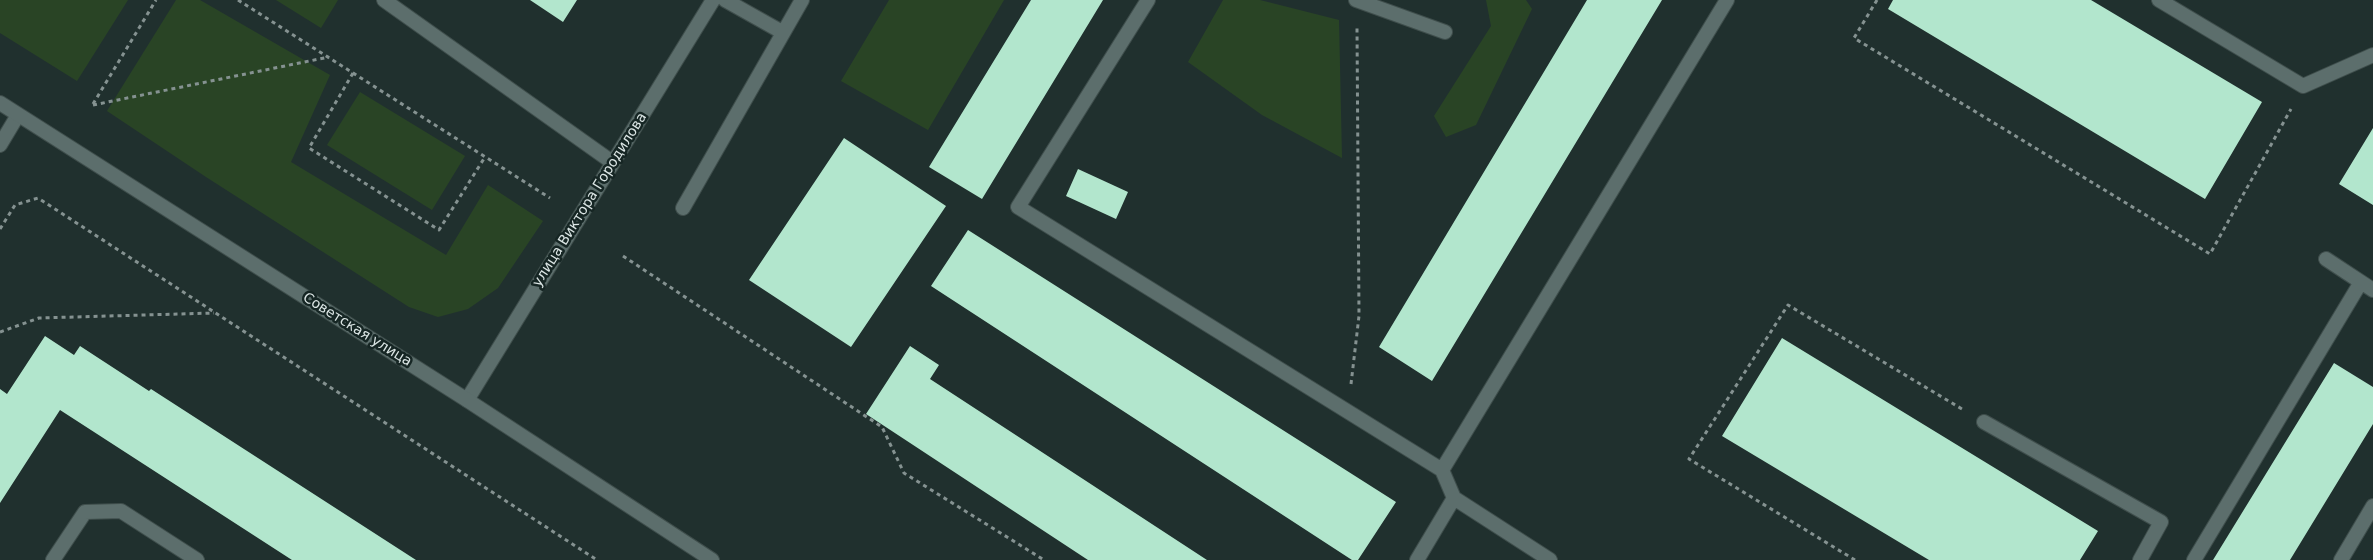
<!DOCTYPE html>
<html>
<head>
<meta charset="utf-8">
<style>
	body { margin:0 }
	canvas { display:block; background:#20302e }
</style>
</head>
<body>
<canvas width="2373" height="560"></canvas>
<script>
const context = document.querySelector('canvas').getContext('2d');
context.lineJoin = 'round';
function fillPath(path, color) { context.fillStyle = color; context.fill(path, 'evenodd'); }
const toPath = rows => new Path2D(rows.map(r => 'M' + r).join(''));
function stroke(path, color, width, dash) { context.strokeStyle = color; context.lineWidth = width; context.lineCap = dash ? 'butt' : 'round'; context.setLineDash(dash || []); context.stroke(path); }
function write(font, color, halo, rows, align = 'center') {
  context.font = font + ' "DejaVu Sans",sans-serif'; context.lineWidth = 5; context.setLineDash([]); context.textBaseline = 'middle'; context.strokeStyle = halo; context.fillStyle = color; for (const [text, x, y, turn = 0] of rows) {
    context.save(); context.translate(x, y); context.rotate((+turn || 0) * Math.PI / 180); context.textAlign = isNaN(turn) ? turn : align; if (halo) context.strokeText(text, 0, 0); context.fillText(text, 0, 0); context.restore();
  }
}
fillPath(toPath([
	[0,0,128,0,77,81,0,33],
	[176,0,200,0,330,75,291,162,446,255,488,185,543,221,498,288,468,309,438,317,409,307,206,177,107,111],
	[276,0,338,0,321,28],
	[889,0,1004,0,928,130,841,81],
	[1223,0,1260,0,1339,20,1342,158,1262,115,1188,62],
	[1486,0,1526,0,1532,9,1476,125,1446,137,1434,116,1491,26],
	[360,92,465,156,432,210,327,145]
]), '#294425');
fillPath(toPath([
	[530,0,577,0,563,22],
	[1031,0,1103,0,982,199,929,167],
	[1587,0,1662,0,1432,381,1379,347],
	[1893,0,2091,0,2262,102,2205,199,1888,9],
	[2373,128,2373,205,2339,184],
	[844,138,946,206,851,347,749,280],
	[1078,169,1128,192,1116,219,1066,196],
	[968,230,1396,502,1358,560,1352,560,931,286],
	[45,336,74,355,80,346,149,391,151,389,416,560,292,560,60,410,0,503,0,389,7,394],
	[1782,338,2098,531,2080,560,1929,560,1722,436],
	[910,346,939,365,930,379,1207,560,1088,560,866,414],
	[2334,363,2373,387,2373,424,2290,560,2213,560]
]), '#b2e6cd');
const service = toPath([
	[384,0,612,162],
	[725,0,782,32],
	[1148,0,1018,207,1442,470],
	[1356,0,1445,32],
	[2159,0,2303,86,2373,55],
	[683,208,802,0],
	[2326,259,2373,290],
	[1984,422,2161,522,2140,560],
	[53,560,85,512,121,511,197,560],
	[1417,560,1454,498],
	[1550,560,1454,498,1442,470,1727,0],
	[2194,560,2361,282],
	[2341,560,2373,506]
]);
const minor = toPath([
	[0,145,18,115],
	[467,400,713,0]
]);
const secondary = toPath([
	[0,103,467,400,712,560]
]);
stroke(service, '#3f4e4c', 16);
stroke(minor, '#3f4e4c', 16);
stroke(secondary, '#3f4e4c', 16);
stroke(toPath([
	[238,0,550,198],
	[1877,0,1854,38,2210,254,2291,109],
	[353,73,309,148,439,230,485,157],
	[93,104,156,0],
	[93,105,329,57],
	[0,229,15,205,38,198,597,560],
	[623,256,882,427,904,473,1044,560],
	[0,332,39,318,214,313],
	[1351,384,1359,316,1357,28],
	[1855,560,1689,459,1788,305,1962,409]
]), '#859291', 3, [4, 4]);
stroke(service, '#5c6e6c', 14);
stroke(minor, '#5c6e6c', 14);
stroke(secondary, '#5c6e6c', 14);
write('14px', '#dce6e5', '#162624', [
	["улица Виктора Городилова",590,200,-58],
	["Советская улица",357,330,32]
]);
</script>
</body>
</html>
